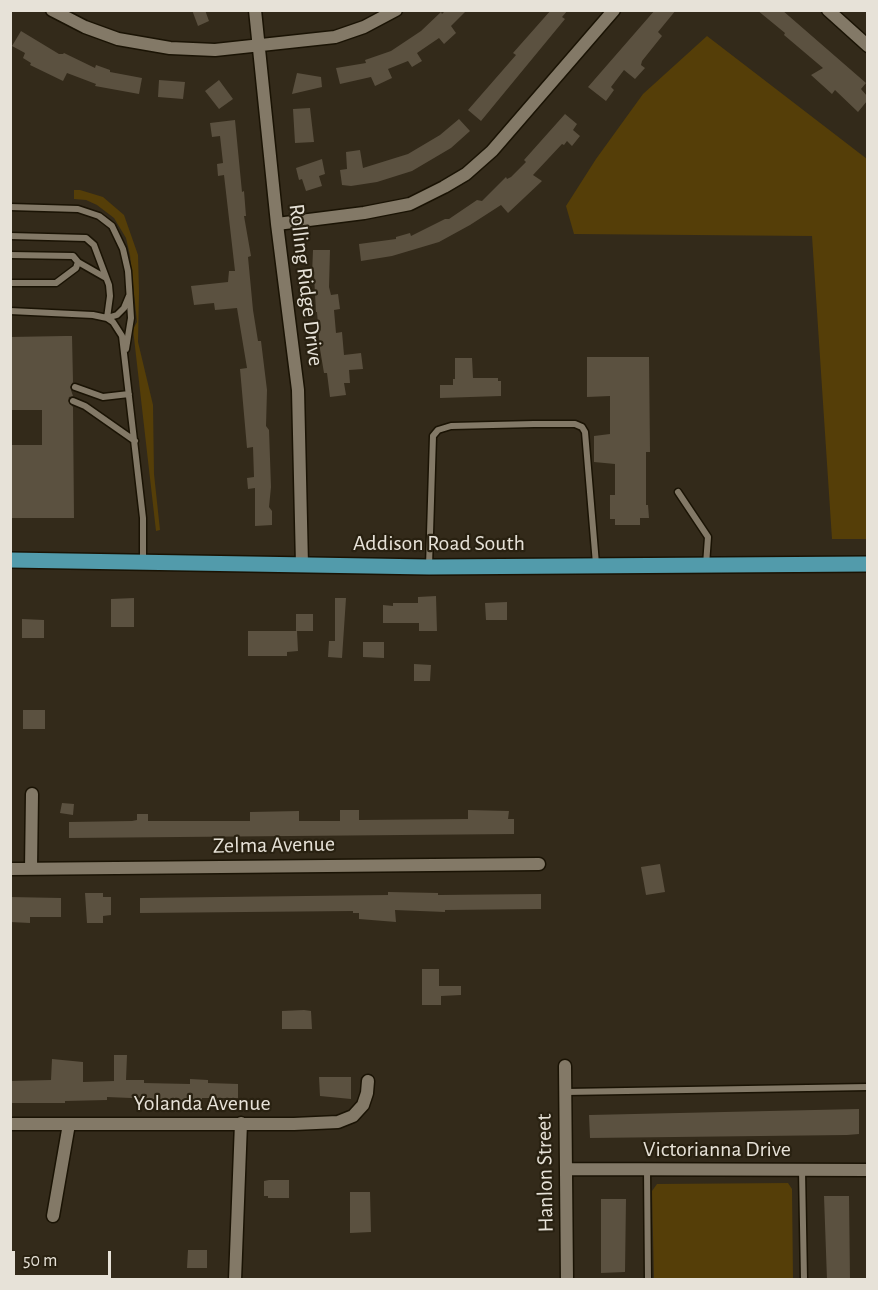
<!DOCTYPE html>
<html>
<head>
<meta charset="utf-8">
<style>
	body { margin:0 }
	#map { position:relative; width:878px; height:1290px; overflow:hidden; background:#332a1a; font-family:"Alegreya Sans",sans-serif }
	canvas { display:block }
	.frame { position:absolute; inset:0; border:12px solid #e7e2d8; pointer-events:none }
	.scale { position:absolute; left:12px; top:1251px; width:99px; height:27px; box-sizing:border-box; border:3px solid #e7e2d8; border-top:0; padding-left:8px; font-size:18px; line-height:21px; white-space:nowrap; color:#e7e2d8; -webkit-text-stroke:4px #292111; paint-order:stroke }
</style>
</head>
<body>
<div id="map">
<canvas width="878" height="1290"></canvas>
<div class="frame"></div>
<div class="scale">50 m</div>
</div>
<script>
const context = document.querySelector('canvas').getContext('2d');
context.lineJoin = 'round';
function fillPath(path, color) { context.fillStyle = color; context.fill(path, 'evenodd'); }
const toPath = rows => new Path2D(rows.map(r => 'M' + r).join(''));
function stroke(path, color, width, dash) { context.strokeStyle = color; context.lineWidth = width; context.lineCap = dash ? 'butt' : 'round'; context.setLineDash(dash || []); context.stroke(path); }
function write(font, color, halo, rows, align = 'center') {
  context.font = font + ' "Alegreya Sans",sans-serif'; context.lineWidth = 4.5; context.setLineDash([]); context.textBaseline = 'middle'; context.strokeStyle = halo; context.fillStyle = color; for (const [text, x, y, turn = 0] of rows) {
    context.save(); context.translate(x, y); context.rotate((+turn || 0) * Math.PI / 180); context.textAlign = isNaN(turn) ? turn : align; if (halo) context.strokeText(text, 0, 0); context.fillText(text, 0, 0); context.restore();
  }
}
fillPath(toPath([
	[707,36,867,159,867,539,832,539,812,236,574,234,566,206,596,159,643,94],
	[74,190,80,190,103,197,124,215,138,255,139,292,138,342,153,405,154,474,160,530,156,531,133,329,137,322,130,255,126,238,114,218,97,205,86,200,74,199],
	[788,1183,792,1189,793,1279,654,1279,652,1191,657,1184]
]), '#553e08');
fillPath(toPath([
	[192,10,205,10,209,21,198,26],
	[446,10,467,10,451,26,456,33,444,44,439,38,417,53,422,61,412,67,408,61,388,69,392,78,375,86,371,77,340,84,336,68,366,63,365,60,391,51,421,31,441,12,442,14],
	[551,10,568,10,562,17,565,19,481,121,468,110,516,55,513,53],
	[655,10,676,10,658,32,662,36,642,61,641,65,645,68,635,79,624,70,611,87,614,90,606,101,588,87],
	[757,10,782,10,866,83,861,89,867,96,867,101,858,112,835,90,832,94,811,75,823,68,784,35,785,33],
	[21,31,59,54,63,54,64,53,95,68,96,65,110,70,110,72,142,78,139,94,95,86,96,84,67,73,63,81,30,65,31,63,23,58,25,53,12,46],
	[297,73,321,77,322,87,292,94],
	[159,80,185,82,183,99,158,97],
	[219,80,233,99,219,109,205,91],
	[310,108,314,142,295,143,293,109],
	[565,114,577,124,573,130,580,136,572,146,567,141,564,145,562,144,533,175,542,181,508,213,501,205,470,225,439,242,392,256,361,261,359,244,396,239,396,237,410,233,411,236,445,219,449,219,477,200,482,201,506,177,507,179,511,177,526,162,524,160],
	[459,119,470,131,451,148,412,171,377,182,351,186,342,185,340,170,347,169,346,152,360,150,363,168,408,154,440,135],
	[235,120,242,192,244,191,246,216,244,216,251,256,248,257,253,310,258,341,261,341,267,390,266,426,269,430,271,487,269,507,272,511,272,525,255,526,255,488,248,489,247,478,254,477,253,447,247,448,240,369,247,368,237,308,215,310,214,303,194,305,191,286,228,282,229,271,235,271,224,175,218,176,217,164,223,163,220,136,212,137,210,123],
	[322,159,325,174,319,176,322,186,306,191,302,179,299,180,296,168],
	[313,250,330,250,329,287,331,295,338,294,340,309,334,310,336,333,342,332,344,355,361,353,363,369,349,370,350,383,344,383,346,395,330,397,327,373,324,373,320,349,317,312,316,312,314,275,312,275],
	[65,336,72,336,73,382,70,387,73,396,69,397,68,401,73,407,74,518,10,518,10,445,42,445,42,410,10,410,10,337],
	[587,357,649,357,650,452,646,452,646,505,648,505,649,518,640,518,640,525,615,525,615,519,610,519,610,495,615,495,615,464,594,462,594,436,610,434,610,396,587,397],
	[455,358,472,358,473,378,498,378,498,381,501,381,501,396,440,398,440,385,453,385,453,379,455,379],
	[436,596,437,631,419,631,419,623,383,623,383,605,393,606,393,603,418,603,418,597],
	[134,598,134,627,111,627,111,599],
	[335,598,346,598,342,658,328,657,329,641,335,641],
	[507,602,507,620,486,620,485,603],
	[296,614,313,614,313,631,296,631],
	[22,619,44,620,44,638,22,638],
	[248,631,297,631,298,651,287,652,287,656,248,656],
	[363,642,384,642,384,658,363,657],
	[414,664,431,665,430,681,414,681],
	[23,710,45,710,45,729,23,729],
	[62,803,74,804,73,815,60,813],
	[340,810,359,810,359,820,468,819,468,810,509,811,508,819,514,819,514,834,69,838,69,822,132,821,137,820,137,814,148,814,148,821,250,821,250,812,299,811,299,821,340,821],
	[660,864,665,892,646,895,641,867],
	[388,892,438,893,438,895,541,894,541,909,445,910,445,912,395,910,396,922,359,919,359,913,353,913,353,911,140,913,140,898,388,895],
	[85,893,103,893,103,897,111,897,111,915,103,916,103,923,87,923],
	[10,897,61,898,61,917,30,917,30,923,10,922],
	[422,969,439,969,439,986,461,986,461,995,441,996,441,1005,422,1005],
	[304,1010,311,1011,312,1029,282,1029,282,1011],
	[114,1055,127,1055,126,1080,144,1080,144,1083,190,1084,190,1079,208,1080,208,1083,238,1084,238,1098,202,1098,202,1101,107,1097,107,1100,65,1101,65,1103,10,1103,10,1081,51,1080,52,1059,83,1062,83,1082,114,1081],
	[319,1077,351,1077,351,1099,320,1096],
	[859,1109,859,1134,847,1135,590,1138,589,1115],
	[269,1180,289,1180,289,1198,268,1198,268,1196,264,1196,264,1181],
	[350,1192,370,1192,371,1232,350,1233],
	[824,1196,849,1196,850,1280,827,1280],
	[601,1199,626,1199,625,1272,601,1273],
	[188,1250,207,1250,207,1268,187,1268]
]), '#5b5140');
const lane = toPath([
	[10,207,78,209,99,216,112,226,123,249,128,271,131,318,126,349],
	[10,236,86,238,94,245,109,285,110,296,107,318],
	[10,255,73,256,78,262,106,278],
	[10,283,56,283,76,268,78,262],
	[10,311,93,315,107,318,113,322,122,336,143,518,143,561],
	[107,318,117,315,124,308,129,296],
	[75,387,103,397,129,394],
	[73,401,85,406,135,441],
	[678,492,708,537,706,565],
	[429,566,433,436,438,430,451,426,534,424,575,424,582,427,585,432,596,564],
	[566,1092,868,1087],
	[647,1169,648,1280],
	[802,1170,804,1280]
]);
const street = toPath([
	[52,10,85,27,118,39,170,48,215,50,335,37,364,27,396,10],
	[255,10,277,224,298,390,302,565],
	[828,10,868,46],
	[277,224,364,213,410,204,444,187,466,174,492,151,614,10],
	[10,869,539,864],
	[31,869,32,794],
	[565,1066,567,1280],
	[10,1124,294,1124,338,1122,353,1116,363,1105,367,1093,368,1081],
	[566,1169,868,1170],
	[53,1216,69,1124],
	[235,1280,241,1123]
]);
const primary = toPath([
	[10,560,429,567,868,564]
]);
stroke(lane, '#1a1304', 9);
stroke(street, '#1a1304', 15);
stroke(primary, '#1a1304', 18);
stroke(lane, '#837967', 6);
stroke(street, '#837967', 12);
stroke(primary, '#529bab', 15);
write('22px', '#e7e2d8', '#292111', [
	["Rolling Ridge Drive",306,285,83],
	["Addison Road South",439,543],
	["Zelma Avenue",274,845,-1],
	["Yolanda Avenue",202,1103],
	["Victorianna Drive",717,1149],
	["Hanlon Street",545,1173,-91]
]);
</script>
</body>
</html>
